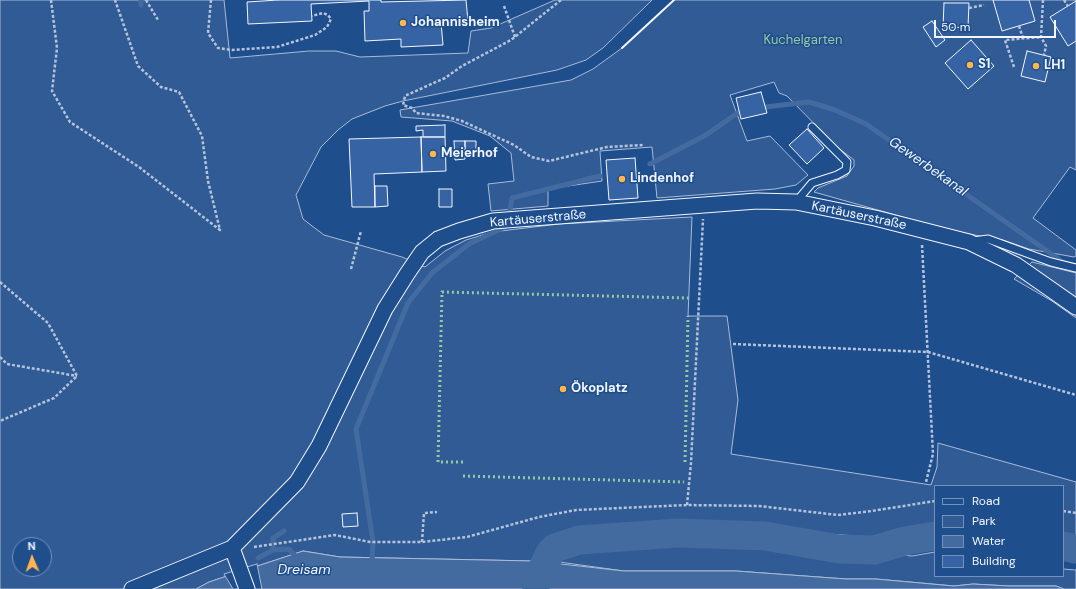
<!DOCTYPE html>
<html>
<head>
<meta charset="utf-8">
<style>
	body { margin:0 }
	#map { position:relative; width:1076px; height:589px; overflow:hidden; background:#1f4e8c; font-family:"DM Sans",sans-serif }
	canvas { display:block }
	.legend { position:absolute; left:934px; top:485px; width:130px; height:92px; box-sizing:border-box; background:#1f4e8c; border:1px solid #7391ba; margin:0; padding:5px 7px; list-style:none; font-size:12px; color:#f2f6ff }
	.legend li { display:flex; align-items:center; gap:8px; height:20px }
	.legend b { width:20px; border:1px solid #7391ba }
	.north { position:absolute; left:12px; top:537px; width:40px; height:40px; box-sizing:border-box; background:#1f4e8c; border:1px solid #7391ba; border-radius:50%; rotate:358deg; font-size:11px; font-weight:700; line-height:16px; text-align:center; color:#f2f6ff }
	.north::after { content:''; display:block; margin:auto; width:14px; height:18px; background:#ffb74d; clip-path:polygon(50% 0,100% 100%,50% 72%,0 100%) }
	.scale { position:absolute; left:934px; top:20px; width:122px; height:18px; box-sizing:border-box; border:2px solid #f2f6ff; border-top:0; padding-left:5px; font-size:12px; line-height:14px; white-space:nowrap; color:#f2f6ff; -webkit-text-stroke:3px #1f4e8c; paint-order:stroke }
</style>
</head>
<body>
<div id="map">
<canvas width="1076" height="589"></canvas>
<ul class="legend">
<li><b style="height:5px;background:#1f4e8c"></b>Road</li>
<li><b style="height:11px;background:#305b95"></b>Park</li>
<li><b style="height:11px;background:#446ba0"></b>Water</li>
<li><b style="height:11px;background:#3563a3"></b>Building</li>
</ul>
<div class="north">N</div>
<div class="scale">50 m</div>
</div>
<script>
const context = document.querySelector('canvas').getContext('2d');
context.lineJoin = 'round';
function fillPath(path, color) { context.fillStyle = color; context.fill(path, 'evenodd'); }
const toPath = rows => new Path2D(rows.map(r => 'M' + r).join(''));
function stroke(path, color, width, dash) { context.strokeStyle = color; context.lineWidth = width; context.lineCap = dash ? 'butt' : 'round'; context.setLineDash(dash || []); context.stroke(path); }
function write(font, color, halo, rows, align = 'center') {
  context.font = font + ' "DM Sans",sans-serif'; context.lineWidth = 3; context.setLineDash([]); context.textBaseline = 'middle'; context.strokeStyle = halo; context.fillStyle = color; for (const [text, x, y, turn = 0] of rows) {
    context.save(); context.translate(x, y); context.rotate((+turn || 0) * Math.PI / 180); context.textAlign = isNaN(turn) ? turn : align; if (halo) context.strokeText(text, 0, 0); context.fillText(text, 0, 0); context.restore();
  }
}
const green = toPath([
	[0,0,224,0,230,58,309,51,336,51,360,57,468,53,471,31,491,28,555,0,652,0,603,48,586,60,557,70,403,101,385,106,352,119,338,130,321,147,296,195,303,219,324,235,402,257,425,267,445,251,466,240,492,232,559,224,692,217,688,316,727,316,738,400,731,454,931,485,937,467,938,443,1076,482,1076,542,1063,538,1063,486,935,486,935,528,907,536,886,538,681,524,662,528,646,527,580,532,554,542,543,549,534,561,340,557,303,551,209,582,196,589,0,589,0,0],
	[20,545,44,545,44,569,20,569,20,545],
	[674,0,1076,0,1076,170,1070,167,1033,218,1076,250,1076,256,1074,257,1029,249,1003,240,952,231,814,192,818,188,847,176,854,166,854,160,837,147,787,96,779,93,774,82,730,95,747,141,770,136,808,175,796,185,775,189,657,198,652,147,600,151,602,181,548,189,548,206,491,211,488,184,514,181,511,153,490,136,452,121,401,117,400,110,571,80,593,69,622,48,674,0],
	[1032,262,1076,273,1076,318,1052,301,1014,279,1032,262],
	[658,539,765,546,793,549,799,553,816,558,835,560,890,554,912,556,935,552,935,576,1063,576,1063,569,1076,570,1076,589,1064,589,1056,586,1009,586,973,584,954,586,876,579,846,579,736,571,624,571,559,562,559,552,585,542,620,540,632,542,658,539]
]);
fillPath(green, '#305b95');
stroke(green, '#a8bbd7', 1);
const water = toPath([
	[303,551,340,557,534,561,624,571,736,571,846,579,876,579,954,586,973,584,1009,586,1056,586,1064,589,196,589,209,582,303,551]
]);
fillPath(water, '#446ba0');
stroke(water, '#a8bbd7', 1);
const pier = toPath([
	[257,564,262,589,233,589,224,574,257,564]
]);
fillPath(pier, '#1f4e8c');
stroke(pier, '#a8bbd7', 1);
stroke(toPath([
	[141,5,141,0],
	[765,107,809,102,835,110,866,124,1067,265],
	[650,164,706,135,739,112],
	[273,550,273,538,284,531],
	[258,558,273,550,289,549,298,559],
	[372,562,373,542,356,429,408,303,432,273,469,244,507,226,512,198,600,176]
]), '#446ba0', 5);
stroke(toPath([
	[1063,546,1076,549],
	[536,583,550,553,555,548,579,540,678,533,765,536,839,549,874,550,905,541,935,536]
]), '#446ba0', 29);
const building = toPath([
	[278,0,381,0,381,2,466,0,468,21,441,22,443,45,401,47,401,39,365,41,364,11,369,11,369,1,311,4,312,21,248,24,247,2,278,0],
	[993,0,1029,0,1035,21,1002,31,993,0],
	[1076,1,1076,41,1068,46,1050,17,1076,1],
	[944,3,969,3,968,27,943,28,944,3],
	[932,21,945,40,936,47,923,27,932,21],
	[971,40,994,66,968,89,945,63,971,40],
	[1027,51,1051,57,1045,82,1021,76,1027,51],
	[761,92,767,113,741,119,736,98,761,92],
	[445,125,445,137,423,137,423,130,416,131,416,126,445,125],
	[807,129,824,148,807,164,789,145,807,129],
	[421,137,445,137,446,171,422,172,421,137],
	[421,137,422,172,374,174,375,207,352,207,349,139,421,137],
	[454,141,465,141,465,159,455,160,454,141],
	[465,141,476,141,476,151,465,151,465,141],
	[635,158,638,198,609,200,606,160,635,158],
	[375,186,387,186,388,206,375,207,375,186],
	[439,189,452,189,452,207,439,207,439,189],
	[357,513,358,526,343,527,342,514,357,513]
]);
fillPath(building, '#3563a3');
stroke(building, '#f2f6ff', 1);
const lane = toPath([
	[796,202,812,183,837,175,846,170,847,162,812,127],
	[973,241,988,239,1051,262,1076,268]
]);
const street = toPath([
	[232,548,247,589],
	[132,589,232,548,297,482,319,446,385,309,407,274,422,252,438,239,459,231,493,221,519,219,757,201,796,202,875,218,969,242,1016,265,1076,307]
]);
stroke(lane, '#f2f6ff', 9);
stroke(street, '#f2f6ff', 17);
stroke(toPath([
	[51,0,57,48,52,91,70,122,139,167,220,230,208,181,202,136,179,92,161,87,138,66,115,0],
	[146,0,158,20],
	[211,0,208,33,218,48,232,50,277,47,315,35,327,27,331,19,328,15,323,13,312,16],
	[561,0,511,40,462,66,445,78,409,94,405,96,403,105,412,108,416,113,444,116,462,121,514,145,531,157,549,161,607,147,643,145],
	[1043,0,1041,37,1046,46,1044,55],
	[1064,0,1068,6],
	[504,6,515,37],
	[969,8,984,5],
	[1019,26,1023,38],
	[1014,67,1005,40,1041,37],
	[922,245,933,454,926,482],
	[351,269,361,231],
	[0,282,48,323,77,376,54,398,0,421],
	[733,344,928,352,1076,395],
	[0,357,7,364,77,376],
	[687,505,691,463,703,219],
	[1063,511,1076,513],
	[422,542,424,513,437,512],
	[254,547,335,535,370,542,422,542,467,537,539,517,576,510,687,505,759,506,838,515,872,511,935,501]
]), '#b3c4dc', 2.5, [3, 2]);
stroke(lane, '#1f4e8c', 7);
stroke(street, '#1f4e8c', 15);
stroke(toPath([
	[463,462,438,462,442,292,689,298],
	[685,462,688,316],
	[463,476,684,482]
]), '#97c8a6', 3, [2, 3]);
stroke(toPath([
	[622,48,674,0]
]), '#f2f6ff', 2);
for (const [x, y, r, color] of [
	[403,23,4,"#ffb74d"],
	[970,65,4,"#ffb74d"],
	[1036,66,4,"#ffb74d"],
	[433,154,4,"#ffb74d"],
	[622,179,4,"#ffb74d"],
	[563,389,4,"#ffb74d"]
]) { const dot = new Path2D(); dot.arc(x, y, r, 0, 2 * Math.PI); context.fillStyle = color; context.fill(dot); stroke(dot, '#1f4e8c', 1.5); }
write('bold 13px', '#f2f6ff', '#1f4e8c', [
	["Johannisheim",411,23],
	["S1",978,65],
	["LH1",1044,66],
	["Meierhof",441,154],
	["Lindenhof",630,179],
	["Ökoplatz",571,389]
], 'left');
write('13px', '#97c8a6', '#1f4e8c', [
	["Kuchelgarten",803,41]
]);
write('13px', '#f2f6ff', '#1f4e8c', [
	["Kartäuserstraße",859,216,12],
	["Kartäuserstraße",538,219,-5]
]);
write('italic 14px', '#f2f6ff', '#1f4e8c', [
	["Gewerbekanal",928,167,35],
	["Dreisam",304,570]
]);
</script>
</body>
</html>
